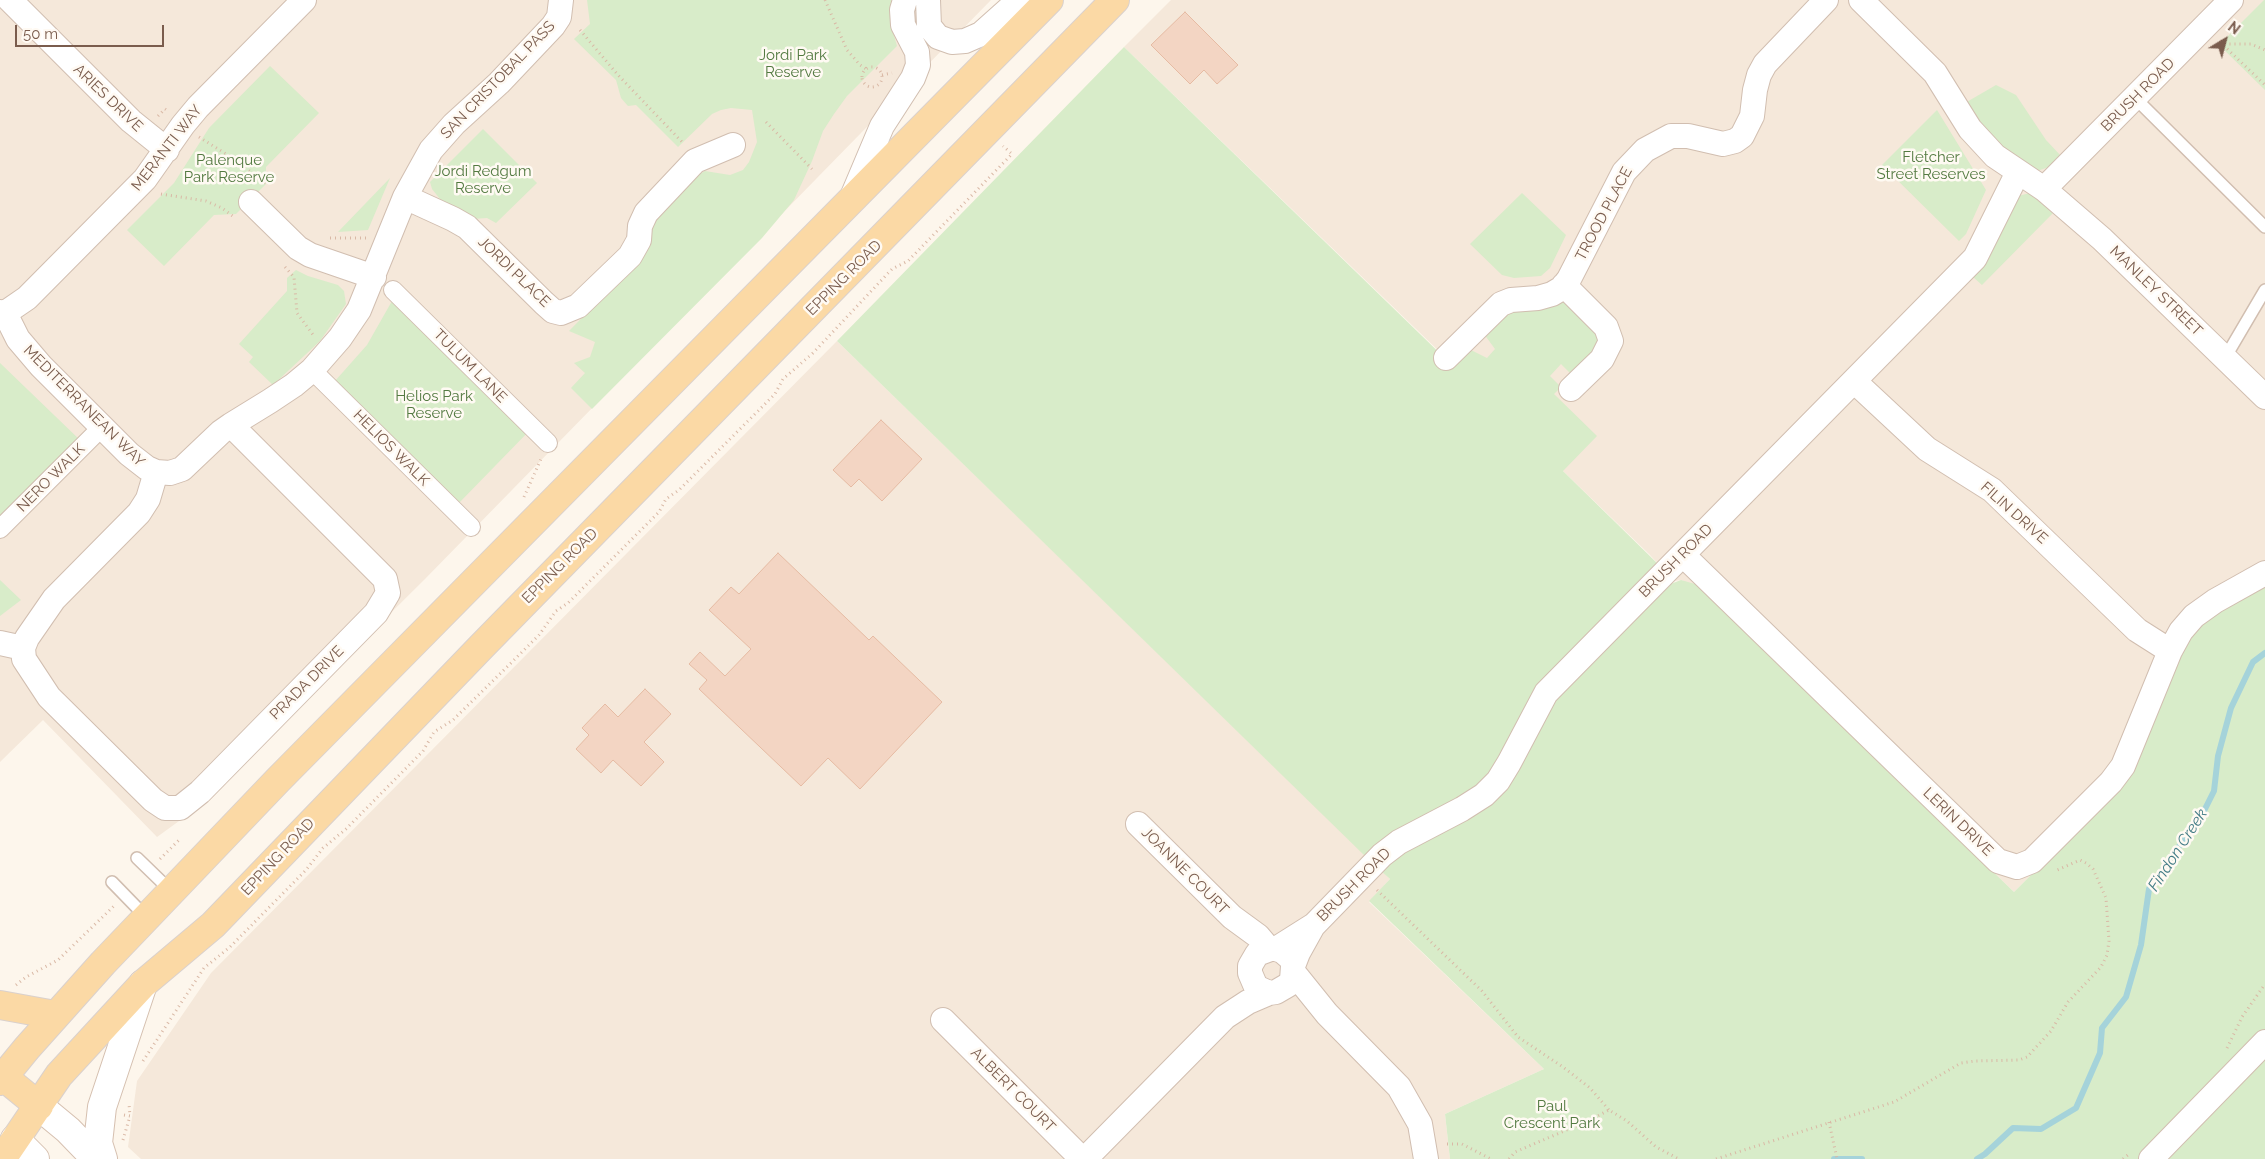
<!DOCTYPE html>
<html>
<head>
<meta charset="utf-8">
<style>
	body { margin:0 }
	#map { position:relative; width:2265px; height:1159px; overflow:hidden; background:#fdf6ec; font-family:Raleway,sans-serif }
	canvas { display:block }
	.north { position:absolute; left:2200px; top:15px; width:50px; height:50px; -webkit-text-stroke:4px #fffaf3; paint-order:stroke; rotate:37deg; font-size:14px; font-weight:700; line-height:20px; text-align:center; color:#7a5c4d }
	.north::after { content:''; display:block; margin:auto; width:18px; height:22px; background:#7a5c4d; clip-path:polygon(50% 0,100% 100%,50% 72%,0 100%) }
	.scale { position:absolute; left:15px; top:25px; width:149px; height:22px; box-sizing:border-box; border:2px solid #7a5c4d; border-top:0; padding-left:6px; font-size:15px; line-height:18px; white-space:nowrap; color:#7a5c4d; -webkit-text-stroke:4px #fffaf3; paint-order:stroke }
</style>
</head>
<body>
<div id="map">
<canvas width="2265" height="1159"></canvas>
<div class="north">N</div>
<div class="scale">50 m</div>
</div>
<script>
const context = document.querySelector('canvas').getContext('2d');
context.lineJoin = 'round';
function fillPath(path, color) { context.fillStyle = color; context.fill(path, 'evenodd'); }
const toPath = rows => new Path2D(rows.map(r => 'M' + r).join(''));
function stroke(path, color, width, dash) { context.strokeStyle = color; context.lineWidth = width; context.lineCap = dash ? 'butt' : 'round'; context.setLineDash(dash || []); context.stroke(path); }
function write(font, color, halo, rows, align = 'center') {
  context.font = font + ' Raleway,sans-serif'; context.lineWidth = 5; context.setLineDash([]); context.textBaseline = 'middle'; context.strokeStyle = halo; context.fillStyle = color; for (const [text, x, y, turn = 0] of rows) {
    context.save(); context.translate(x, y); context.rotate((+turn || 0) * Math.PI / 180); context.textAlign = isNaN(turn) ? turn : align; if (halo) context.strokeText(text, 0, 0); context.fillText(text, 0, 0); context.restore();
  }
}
fillPath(toPath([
	[0,0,991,0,425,579,186,816,157,837,43,720,0,762],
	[1171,0,2265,0,2265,583,2119,787,2014,892,1703,590,1681,580,1674,581,1649,554,1124,47],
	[837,341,1390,879,1369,902,1544,1069,1445,1114,1450,1159,141,1159,128,1147,137,1081,211,973]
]), '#f5e8da');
fillPath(toPath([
	[587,0,892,0,890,13,892,28,897,46,847,96,834,114,823,131,812,161,794,200,762,238,592,409,571,388,585,373,574,363,590,357,595,342,569,331,635,264,649,227,657,213,693,178,705,171,730,175,743,170,749,162,757,142,752,110,731,108,721,110,712,114,678,147,636,105,628,106,621,98,616,80,574,39,590,24],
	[2264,0,2265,0,2265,90,2219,45],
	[1124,47,1453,366,1469,349,1487,358,1495,349,1484,334,1506,313,1562,301,1570,303,1603,341,1573,376,1561,364,1550,376,1561,387,1554,394,1597,436,1563,471,1658,564,1535,689,1489,774,1479,785,1465,795,1393,832,1365,856,837,341],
	[270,66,319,113,266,167,266,184,236,214,214,215,164,266,127,230,174,183,209,128],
	[1996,85,2016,95,2046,140,2061,156,2049,167,2037,171,2000,149,1965,103],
	[1937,110,1986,190,1966,234,1959,241,1882,165],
	[483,129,537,183,496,223,487,218,473,219,444,204,432,189,430,182],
	[390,178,368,230,338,232],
	[1522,193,1566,235,1550,268,1541,276,1514,278,1502,275,1470,244],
	[2030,193,2056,210,1982,285,1972,276,2018,196],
	[296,270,308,276,338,285,344,291,346,304,320,341,273,385,249,362,253,357,239,344,287,291,287,278],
	[396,294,532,428,458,504,335,381,367,345],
	[0,363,82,442,0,525],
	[0,580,21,600,0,616],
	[1681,580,1695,584,1703,590,2014,892,2119,787,2179,651,2200,623,2265,583,2265,1029,2138,1159,1450,1159,1445,1114,1544,1069,1369,901,1390,879,1381,871,1405,851,1482,811,1494,801,1554,700,1668,585],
	[2265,1057,2265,1159,2164,1159]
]), '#d8ecc9');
stroke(toPath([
	[1834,1159,1862,1159],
	[1977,1159,1985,1154,2013,1128,2041,1129,2076,1108,2100,1053,2102,1028,2126,997,2141,945,2149,889,2204,811,2214,791,2218,756,2231,708,2253,662,2265,653]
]), '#a5d3da', 6);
const building = toPath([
	[1185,12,1238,65,1217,84,1204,70,1190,84,1151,45,1185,12],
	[881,420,922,459,882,501,859,479,851,487,833,470,881,420],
	[778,553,869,640,873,636,942,702,860,789,828,758,801,786,699,689,707,680,689,664,700,652,725,676,751,649,709,610,731,587,739,594,778,553],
	[645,689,671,714,644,742,664,762,641,786,613,760,601,773,576,749,589,735,582,728,605,704,618,717,645,689]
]);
fillPath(building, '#f3d5c3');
stroke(building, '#e6bba3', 1);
const service = toPath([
	[2135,98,2265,227],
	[2225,358,2265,290],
	[137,858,171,891],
	[112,882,146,917]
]);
const pedestrian = toPath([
	[393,290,548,443],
	[312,370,471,527],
	[0,529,102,427]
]);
const minor = toPath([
	[10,0,131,121,167,150],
	[928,0,929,26,938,37,952,42,965,41,981,34,1019,0],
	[1861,0,1935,73,1970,129,1995,156,2044,189,2102,239,2265,397],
	[2044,189,2231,0],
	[405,197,453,219,467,227,544,303,553,311,561,313,578,306,630,256,639,240,640,226,646,213,695,161,733,145],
	[852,197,882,126,913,78,918,65,917,52,903,25,902,10,905,0],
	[251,202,298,248,310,255,374,277],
	[1564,285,1606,327,1611,341,1602,359,1571,389],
	[0,312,5,313,18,339,41,366,129,454,147,468,156,472],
	[5,313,27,298,145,179,183,125,198,107,304,0],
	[1446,358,1501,304,1511,300,1538,298,1552,294,1562,288,1569,279,1624,172,1645,150,1671,136,1688,136,1723,144,1735,141,1742,136,1752,116,1755,90,1759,75,1765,64,1826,0],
	[1854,381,1927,449,1992,490,2137,630,2170,651],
	[231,425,385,579,388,593,376,613,200,792,180,808,165,808,153,800,49,697,24,659,23,648,27,638,54,599,139,513,148,499,156,472,170,473,182,469,221,432,231,425,270,401,294,385,312,370,340,338,359,310,405,197,431,150,454,124,499,83,553,26,559,17,561,0],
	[1683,555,1998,861,2017,867,2032,861,2111,782,2123,766,2170,651,2181,631,2194,616,2215,601,2265,573],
	[0,643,23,648],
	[1138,824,1232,917,1258,936,1269,949],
	[1276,949,1314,925,1382,855,1399,842,1462,809,1484,795,1498,781,1509,763,1546,693,1975,258,2018,172],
	[1289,957,1282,951,1273,948,1257,954,1250,966,1250,973,1256,987,1269,993,1276,992,1288,985,1292,980,1293,966,1298,953,1313,926],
	[1294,973,1327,1014,1399,1087,1420,1124,1426,1159],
	[943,1020,1082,1159],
	[1085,1159,1225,1017,1248,1002,1269,993],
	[2151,1159,2265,1042]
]);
const secondary = toPath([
	[39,1106,68,1130,96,1159],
	[15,1139,35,1159],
	[103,1159,98,1143,102,1107,143,984]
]);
const primary = toPath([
	[0,1005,55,1015],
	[0,1074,39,1106],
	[0,1081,27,1048,103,963,278,780,1049,0],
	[2,1159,59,1075,143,984,213,925,482,646,1115,0]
]);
stroke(service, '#d1beb0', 14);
stroke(pedestrian, '#d1beb0', 20);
stroke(minor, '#d1beb0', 26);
stroke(secondary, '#d6c0b0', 30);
stroke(primary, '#dad1cd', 30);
stroke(toPath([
	[825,0,847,50,860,65,866,69],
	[580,30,618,75,684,144],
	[2220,41,2229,44,2251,44,2265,50],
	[2220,42,2265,85],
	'862 77a10 10 0 1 1 20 0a10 10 0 1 1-20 0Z',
	[882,75,892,73],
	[158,116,165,109,168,111],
	[766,122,812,169],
	[199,137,234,159,268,185],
	[161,194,206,201,222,208,234,217],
	[330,238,366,238],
	[285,267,294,277,297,313,314,336],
	[524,497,541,459],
	[160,859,181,838],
	[1377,890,1482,991,1518,1037,1563,1067,1590,1088,1609,1110],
	[16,985,26,977,58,960,115,905],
	[2227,1048,2242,1017,2265,984],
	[143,1061,204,968,230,947,306,870,323,848,346,829,423,751,434,732,453,720,513,661,539,635,556,611,568,603,659,512,666,499,679,490,775,394,783,379,813,353,892,269,908,261,1012,154,1003,146],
	[124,1115,130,1116,129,1104],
	[1829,1122,1837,1159],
	[123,1140,130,1116],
	[1447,1144,1462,1144,1491,1159],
	[1509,1159,1515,1152,1590,1120,1609,1110,1627,1121,1656,1147,1679,1159],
	[1716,1159,1894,1102,1961,1063,1975,1061,2019,1060,2027,1057,2051,1031,2068,1002,2101,967,2107,955,2109,941,2106,898,2093,869,2086,863,2080,860,2055,871],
	[2123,1159,2130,1153]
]), '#d9b8a5', 3, [1, 4]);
stroke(service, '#fff', 11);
stroke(pedestrian, '#fff', 18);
stroke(minor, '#fff', 24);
stroke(secondary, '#fff', 28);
stroke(primary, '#fbd9a5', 28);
write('15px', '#537a41', '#fffaf3', [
	["Jordi Park",793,55],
	["Reserve",793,72],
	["Fletcher",1931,157],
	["Street Reserves",1931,174],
	["Palenque",229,160],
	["Park Reserve",229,177],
	["Jordi Redgum",483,171],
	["Reserve",483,188],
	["Helios Park",434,396],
	["Reserve",434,413],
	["Paul",1552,1106],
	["Crescent Park",1552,1123]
]);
write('15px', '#7a5c4d', '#fffaf3', [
	["SAN CRISTOBAL PASS",498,80,-46],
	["BRUSH ROAD",2138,95,-45],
	["ARIES DRIVE",108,98,44],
	["MERANTI WAY",167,148,-52],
	["TROOD PLACE",1604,214,-62],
	["JORDI PLACE",514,272,44],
	["EPPING ROAD",844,278,-45],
	["MANLEY STREET",2156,291,44],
	["TULUM LANE",470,366,45],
	["MEDITERRANEAN WAY",84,406,45],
	["HELIOS WALK",391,448,45],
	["NERO WALK",51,478,-45],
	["FILIN DRIVE",2014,513,42],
	["BRUSH ROAD",1676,561,-45],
	["EPPING ROAD",560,566,-45],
	["PRADA DRIVE",307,683,-45],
	["LERIN DRIVE",1958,822,44],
	["EPPING ROAD",278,857,-47],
	["JOANNE COURT",1185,871,45],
	["BRUSH ROAD",1354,885,-45],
	["ALBERT COURT",1013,1090,45]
]);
write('italic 16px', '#437c86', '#fffaf3', [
	["Findon Creek",2178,850,-57]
]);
</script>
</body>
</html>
